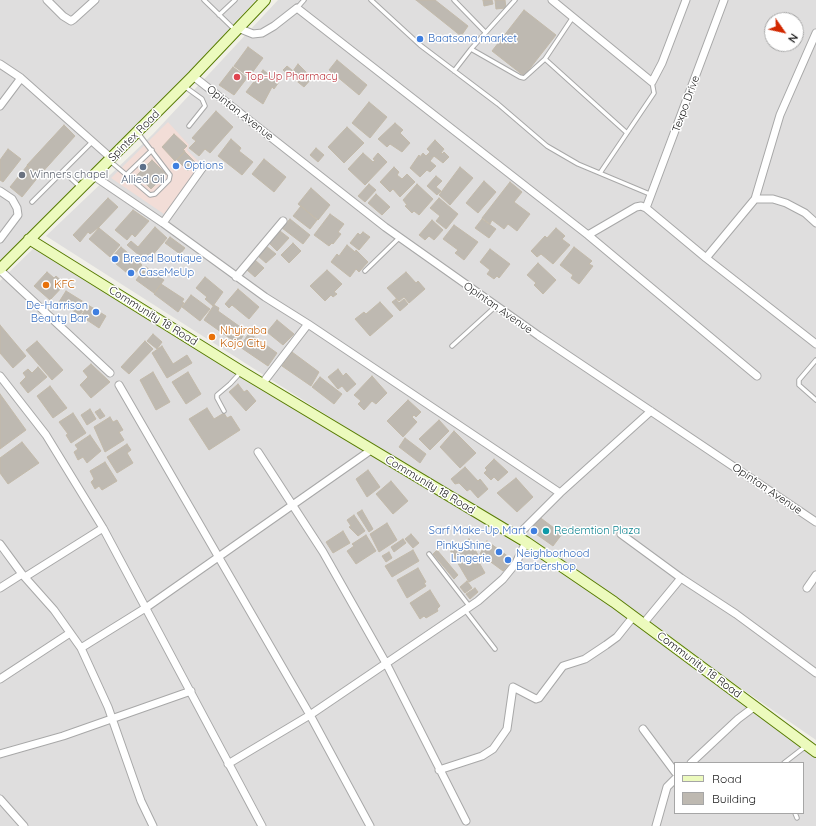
<!DOCTYPE html>
<html>
<head>
<meta charset="utf-8">
<style>
	body { margin:0 }
	#map { position:relative; width:816px; height:826px; overflow:hidden; background:#f1f0e8; font-family:Quicksand,sans-serif }
	canvas { display:block }
	.legend { position:absolute; left:674px; top:762px; width:130px; height:52px; box-sizing:border-box; background:#fff; border:1px solid #a6a6a6; margin:0; padding:5px 7px; list-style:none; font-size:12px; color:#212121 }
	.legend li { display:flex; align-items:center; gap:8px; height:20px }
	.legend b { width:20px; border:1px solid #a6a6a6 }
	.north { position:absolute; left:764px; top:12px; width:40px; height:40px; box-sizing:border-box; background:#fff; border:1px solid #a6a6a6; border-radius:50%; rotate:124deg; font-size:11px; font-weight:700; line-height:16px; text-align:center; color:#212121 }
	.north::after { content:''; display:block; margin:auto; width:14px; height:18px; background:#d22800; clip-path:polygon(50% 0,100% 100%,50% 72%,0 100%) }
</style>
</head>
<body>
<div id="map">
<canvas width="816" height="826"></canvas>
<ul class="legend">
<li><b style="height:5px;background:#ecfabd"></b>Road</li>
<li><b style="height:11px;background:#beb9b1"></b>Building</li>
</ul>
<div class="north">N</div>
</div>
<script>
const context = document.querySelector('canvas').getContext('2d');
context.lineJoin = 'round';
function fillPath(path, color) { context.fillStyle = color; context.fill(path, 'evenodd'); }
const toPath = rows => new Path2D(rows.map(r => 'M' + r).join(''));
function stroke(path, color, width, dash) { context.strokeStyle = color; context.lineWidth = width; context.lineCap = dash ? 'butt' : 'round'; context.setLineDash(dash || []); context.stroke(path); }
function write(font, color, halo, rows, align = 'center') {
  context.font = font + ' Quicksand,sans-serif'; context.lineWidth = 3; context.setLineDash([]); context.textBaseline = 'middle'; context.strokeStyle = halo; context.fillStyle = color; for (const [text, x, y, turn = 0] of rows) {
    context.save(); context.translate(x, y); context.rotate((+turn || 0) * Math.PI / 180); context.textAlign = isNaN(turn) ? turn : align; if (halo) context.strokeText(text, 0, 0); context.fillText(text, 0, 0); context.restore();
  }
}
fillPath(toPath([
	[0,0,256,0,150,115,0,267],
	[278,0,816,0,816,740,503,524,339,423,46,236,153,134],
	[772,20,796,20,796,44,772,44],
	[35,247,407,475,604,599,816,753,816,826,0,826,0,281],
	[675,763,803,763,803,813,675,813]
]), '#dfdede');
fillPath(toPath([
	[168,122,189,145,187,150,202,165,164,214,111,178]
]), '#f2ddd7');
const building = toPath([
	[416,0,435,0,468,26,461,36,416,0],
	[483,0,492,0,493,4,484,6,483,0],
	[495,0,505,0,506,8,496,9,495,0],
	[524,10,556,35,524,76,492,51,524,10],
	[248,47,263,58,249,77,234,66,248,47],
	[337,60,367,85,359,95,329,70,337,60],
	[298,64,312,78,304,87,283,70,287,66,293,71,298,64],
	[233,67,247,78,234,95,219,85,233,67],
	[263,70,279,82,274,89,272,87,263,104,246,92,263,70],
	[369,102,387,117,370,138,352,123,369,102],
	[216,111,233,127,210,153,205,149,199,156,189,148,196,141,192,138,216,111],
	[395,123,403,130,400,133,410,143,402,152,390,144,387,147,378,139,395,123],
	[64,125,75,136,39,176,27,165,64,125],
	[347,127,364,143,344,163,328,147,347,127],
	[174,134,187,146,183,150,185,151,175,161,162,147,174,134],
	[231,139,241,148,239,151,253,162,242,175,218,156,231,139],
	[435,140,444,149,441,153,442,154,444,152,449,157,443,163,434,156,430,161,436,166,430,172,427,170,420,177,410,168,419,155,420,157,423,153,426,156,430,152,427,149,435,140],
	[316,148,324,155,318,162,310,155,316,148],
	[8,149,21,159,3,182,0,180,0,160,8,149],
	[185,152,196,163,188,171,177,160,185,152],
	[363,153,373,162,375,160,373,159,378,153,387,162,365,185,348,169,363,153],
	[264,159,286,177,274,192,252,174,264,159],
	[152,160,166,174,151,189,137,175,152,160],
	[27,166,39,176,22,197,10,187,27,166],
	[394,167,399,172,397,175,402,179,407,174,415,182,400,197,393,189,390,192,380,182,394,167],
	[460,167,473,178,450,205,439,195,460,167],
	[436,176,442,181,436,187,441,191,437,195,427,186,436,176],
	[484,181,496,192,478,213,466,203,484,181],
	[510,182,522,192,514,202,530,214,517,231,508,224,504,229,492,220,490,224,482,218,510,182],
	[369,184,376,190,365,202,358,196,369,184],
	[417,184,433,199,419,215,414,211,412,213,405,206,407,205,403,200,417,184],
	[311,188,330,205,318,220,298,204,311,188],
	[376,194,390,207,382,215,368,203,376,194],
	[108,198,118,207,98,228,90,234,88,232,80,242,73,235,108,198],
	[439,198,458,214,446,229,436,221,440,216,430,208,439,198],
	[301,206,317,220,310,229,293,216,301,206],
	[133,210,149,221,135,237,132,234,127,240,115,230,133,210],
	[330,214,344,224,338,232,341,234,333,244,332,243,329,246,314,235,330,214],
	[290,219,310,235,303,244,282,228,290,219],
	[482,219,496,229,489,238,475,228,482,219],
	[432,220,443,230,434,240,429,236,425,240,419,235,432,220],
	[454,225,478,242,464,260,455,253,458,250,443,239,454,225],
	[155,227,167,238,147,262,127,245,131,241,138,247,155,227],
	[99,228,120,245,110,257,89,239,99,228],
	[556,228,565,236,562,239,570,245,553,264,541,254,537,257,531,251,545,236,547,238,556,228],
	[280,231,289,238,277,251,269,243,280,231],
	[363,232,370,237,359,250,350,243,358,233,360,235,363,232],
	[170,237,185,248,180,254,165,243,170,237],
	[293,243,301,251,289,263,281,255,293,243],
	[347,245,355,252,356,250,368,262,359,272,356,269,350,277,331,262,337,254,339,256,347,245],
	[266,246,276,254,266,263,258,256,266,246],
	[121,247,142,265,132,277,110,259,121,247],
	[574,247,592,261,589,264,593,266,579,284,571,278,573,275,560,265,574,247],
	[490,249,510,264,499,278,497,276,494,279,487,274,490,270,480,262,490,249],
	[255,260,264,268,255,277,247,270,255,260],
	[538,263,556,280,543,294,534,285,536,283,527,275,538,263],
	[146,267,164,280,154,293,136,280,146,267],
	[327,270,342,284,334,292,337,294,333,297,331,295,325,301,310,286,327,270],
	[47,272,54,278,56,276,65,284,50,300,34,286,47,272],
	[406,272,416,283,418,281,425,289,409,303,404,297,399,301,387,288,406,272],
	[205,277,223,292,213,306,205,299,207,297,196,288,205,277],
	[161,284,184,299,182,302,184,303,178,312,154,294,161,284],
	[238,289,259,307,249,319,232,305,229,308,225,304,238,289],
	[66,291,87,304,80,315,59,302,66,291],
	[191,295,210,309,200,321,182,307,191,295],
	[396,299,399,303,404,299,408,304,400,311,392,302,396,299],
	[380,302,393,316,370,336,355,319,364,312,366,314,380,302],
	[88,305,106,316,99,328,81,316,88,305],
	[214,305,219,308,218,311,246,331,238,344,204,320,214,305],
	[277,320,294,334,283,345,267,332,277,320],
	[0,325,26,356,13,368,0,353,0,325],
	[249,333,277,353,268,366,240,347,249,333],
	[153,334,162,342,157,349,147,341,153,334],
	[37,341,63,370,52,380,26,350,37,341],
	[145,341,153,349,129,374,121,367,145,341],
	[162,346,173,364,187,355,192,363,167,378,152,353,162,346],
	[292,352,319,372,311,386,282,366,292,352],
	[91,364,110,382,91,398,80,385,88,377,83,371,91,364],
	[38,367,47,377,28,393,20,383,26,377,23,373,28,369,32,373,38,367],
	[338,369,343,376,346,373,356,384,347,392,342,386,338,389,328,377,338,369],
	[153,372,170,402,156,410,140,380,153,372],
	[188,372,201,394,186,404,172,382,188,372],
	[372,376,387,393,376,404,372,401,364,410,358,404,361,401,354,395,372,376],
	[320,377,342,394,334,404,312,387,320,377],
	[238,384,244,392,247,390,256,401,246,411,229,392,238,384],
	[50,386,67,408,53,418,37,396,50,386],
	[0,394,26,430,0,449,0,394],
	[408,400,421,412,416,417,414,415,412,417,417,422,403,437,387,421,408,400],
	[207,408,214,419,224,413,227,418,231,416,240,430,209,450,189,419,207,408],
	[90,409,96,419,87,425,81,415,90,409],
	[100,409,105,416,100,419,95,412,100,409],
	[73,413,86,433,71,443,66,435,68,434,59,422,73,413],
	[110,417,113,422,117,420,123,430,119,432,124,440,105,452,94,427,110,417],
	[439,420,449,431,430,450,419,439,439,420],
	[454,431,476,453,460,468,440,447,454,431],
	[90,435,101,451,87,463,83,457,78,460,74,452,78,449,75,445,90,435],
	[405,438,426,454,420,463,399,447,405,438],
	[22,442,39,463,8,484,0,473,0,458,22,442],
	[127,444,131,450,127,453,133,463,117,473,107,457,127,444],
	[494,459,508,472,498,481,494,477,491,480,484,473,487,470,485,468,494,459],
	[105,462,117,481,102,490,99,486,95,489,91,482,94,479,90,471,105,462],
	[465,467,478,481,480,479,488,489,478,498,470,489,467,491,459,483,455,484,451,479,465,467],
	[368,470,380,487,367,497,356,479,368,470],
	[516,478,533,497,517,512,497,493,516,478],
	[391,481,408,501,393,514,376,494,391,481],
	[362,510,373,529,369,532,357,513,362,510],
	[354,515,365,531,358,536,349,527,351,526,347,520,354,515],
	[538,516,562,534,553,546,529,529,538,516],
	[387,523,397,540,379,552,370,534,387,523],
	[343,531,350,543,333,553,326,542,343,531],
	[411,534,419,543,413,548,405,539,411,534],
	[366,535,376,551,356,564,347,551,354,546,352,544,366,535],
	[403,539,406,543,394,552,391,547,403,539],
	[469,539,478,555,476,557,485,573,469,582,450,550,469,539],
	[487,541,513,560,503,571,480,554,487,541],
	[413,550,419,561,392,577,385,566,413,550],
	[437,550,458,575,454,579,433,554,437,550],
	[389,552,392,558,386,562,382,556,389,552],
	[418,568,426,582,424,583,426,586,407,598,397,580,418,568],
	[467,581,472,588,465,593,460,587,467,581],
	[475,588,478,592,470,599,466,594,475,588],
	[430,590,440,606,437,609,438,611,426,618,424,616,420,619,410,603,430,590]
]);
fillPath(building, '#beb9b1');
stroke(building, '#c3baaa', 1);
const lane = toPath([
	[204,0,235,30],
	[371,0,420,45,498,104,547,146,578,164,652,195],
	[454,0,485,32],
	[297,8,304,0],
	[219,15,235,0],
	[471,49,520,77,524,78,545,59,573,17],
	[545,59,627,133],
	[454,71,471,49,515,0],
	[184,86,202,99,205,106,189,126],
	[110,161,150,195,155,194,169,180,170,175,138,133],
	[600,173,654,93,652,82],
	[126,175,152,150],
	[80,187,63,171,92,142],
	[32,202,63,171],
	[365,271,399,238],
	[452,346,496,306],
	[816,360,799,380,799,385,816,400],
	[224,411,217,398,217,395,230,384,241,372],
	[429,554,470,607],
	[465,610,495,649],
	[784,763,806,746],
	[795,813,797,818]
]);
const street = toPath([
	[47,0,63,16,71,21,74,19,95,0],
	[552,0,652,82,662,63,686,0],
	[238,28,253,34,262,33,274,26,297,8,588,235,757,376],
	[0,64,21,78,111,158],
	[193,76,385,227,539,336,816,522],
	[0,106,21,78],
	[94,176,163,223,265,297,308,324,560,493],
	[0,191,12,199,17,208,18,215,0,239],
	[755,199,773,199,786,203,805,213,816,223],
	[646,208,724,0],
	[163,223,203,167],
	[588,235,636,207,641,206,646,208,706,258,816,344],
	[706,258,755,199,780,115,816,33],
	[0,270,110,373],
	[236,277,283,221],
	[0,376,46,435,103,528,262,826],
	[262,384,308,324],
	[119,385,310,715,370,826],
	[258,452,323,552,387,665,466,821],
	[621,534,681,578,736,614,816,673],
	[517,536,560,493,651,411],
	[0,544,22,574,54,610,81,648,108,707,141,801,153,826],
	[25,577,103,528],
	[0,588,22,574],
	[807,588,816,575],
	[643,624,681,578],
	[81,648,147,607,371,450],
	[0,679,70,633],
	[643,729,675,772],
	[0,754,63,736,191,691],
	[691,763,738,719,754,707],
	[228,764,310,715,478,601,503,579,516,563,526,542],
	[439,770,482,756,493,749,507,729,513,687,536,699,539,698,563,666,585,659,606,645,617,637,633,617],
	[0,799,24,826],
	[656,826,667,787,675,779]
]);
const secondary = toPath([
	[29,239,241,371,526,542,614,602,816,752],
	[0,269,193,76,265,0]
]);
stroke(lane, '#a8a8a8', 5.5);
stroke(street, '#a8a8a8', 9);
stroke(secondary, '#587c04', 12);
stroke(lane, '#fff', 3.5);
stroke(street, '#fff', 7);
stroke(secondary, '#ecfabd', 10);
for (const [x, y, r, color] of [
	[420,39,4,"#3f7fe0"],
	[237,77,4,"#e0444e"],
	[176,166,4,"#3f7fe0"],
	[143,167,4,"#5c6f8a"],
	[22,175,4,"#6b7280"],
	[115,259,4,"#3f7fe0"],
	[131,273,4,"#3f7fe0"],
	[46,285,4,"#e8710a"],
	[96,312,4,"#3f7fe0"],
	[212,337,4,"#e8710a"],
	[534,531,4,"#3f7fe0"],
	[546,531,4,"#0f9aa8"],
	[499,552,4,"#3f7fe0"],
	[508,560,4,"#3f7fe0"]
]) { const dot = new Path2D(); dot.arc(x, y, r, 0, 2 * Math.PI); context.fillStyle = color; context.fill(dot); stroke(dot, '#fff', 1.5); }
write('11px', '#366cbe', '#fff', [
	["Baatsona market",428,39],
	["Options",184,166],
	["Bread Boutique",123,259],
	["CaseMeUp",139,273],
	["De-Harrison",88,306,"right"],
	["Beauty Bar",88,319,"right"],
	["Sarf Make-Up Mart",526,531,"right"],
	["PinkyShine",491,546,"right"],
	["Lingerie",491,559,"right"],
	["Neighborhood",516,554],
	["Barbershop",516,567]
], 'left');
write('11px', '#be3a42', '#fff', [
	["Top-Up Pharmacy",245,77]
], 'left');
write('11px', '#212121', '#fff', [
	["Texpo Drive",686,104,-70],
	["Opintan Avenue",240,113,38],
	["Spintex Road",134,136,-45],
	["Opintan Avenue",498,308,35],
	["Community 18 Road",153,316,32],
	["Community 18 Road",430,485,31],
	["Opintan Avenue",767,489,34],
	["Community 18 Road",699,665,37]
]);
write('11px', '#5b616d', '#fff', [
	["Winners chapel",30,175]
], 'left');
write('11px', '#4e5e75', '#fff', [
	["Allied Oil",143,180]
]);
write('11px', '#c56008', '#fff', [
	["KFC",54,285],
	["Nhyiraba",220,331],
	["Kojo City",220,344]
], 'left');
write('11px', '#0d838f', '#fff', [
	["Redemtion Plaza",554,531]
], 'left');
</script>
</body>
</html>
